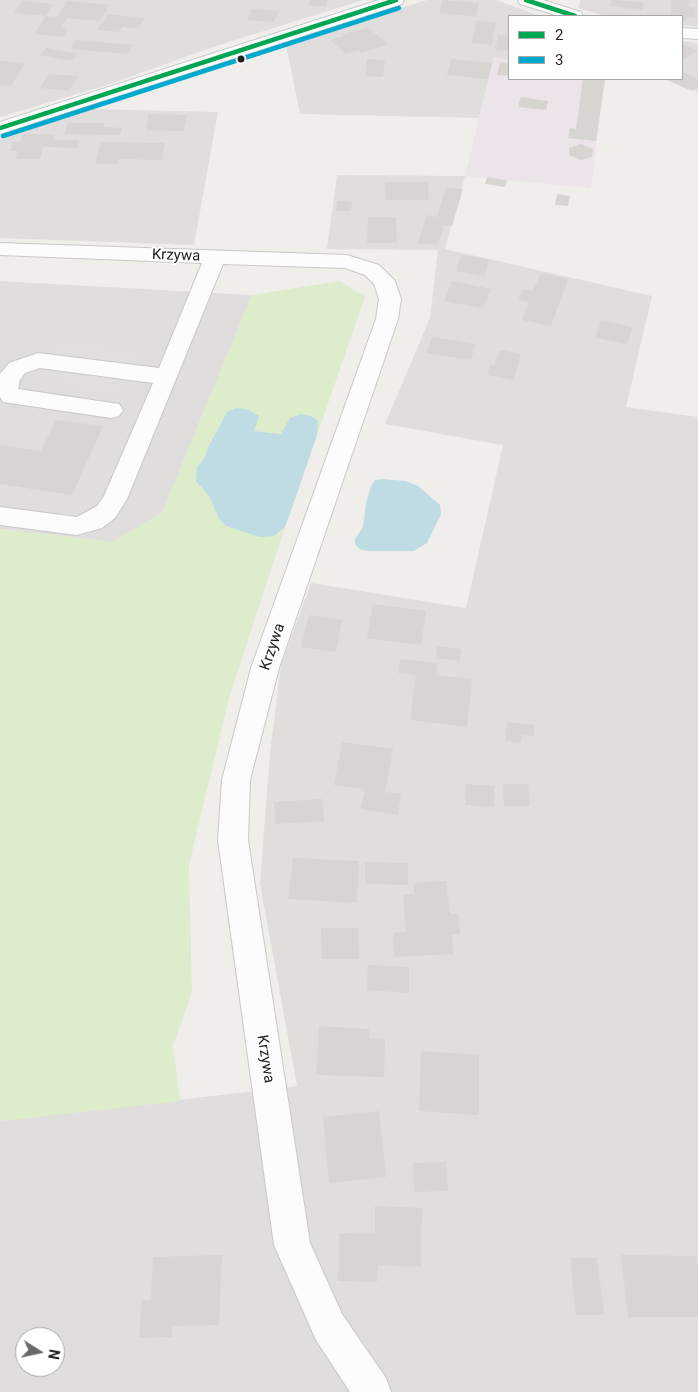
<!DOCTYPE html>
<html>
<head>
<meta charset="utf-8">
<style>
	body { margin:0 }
	#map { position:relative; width:698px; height:1392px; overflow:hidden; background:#f0eeeb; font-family:Roboto,sans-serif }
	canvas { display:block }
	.legend { position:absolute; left:508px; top:15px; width:175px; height:65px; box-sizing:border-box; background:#fff; border:1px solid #a7a7a7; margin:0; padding:6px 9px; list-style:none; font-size:15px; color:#222 }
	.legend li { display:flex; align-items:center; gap:10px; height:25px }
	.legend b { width:25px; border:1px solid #a7a7a7 }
	.north { position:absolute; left:15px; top:1327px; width:50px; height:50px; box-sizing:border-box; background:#fff; border:1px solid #a7a7a7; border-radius:50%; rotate:100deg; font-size:14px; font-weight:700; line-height:20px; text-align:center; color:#222 }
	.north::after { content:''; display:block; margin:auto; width:18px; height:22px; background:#6a6968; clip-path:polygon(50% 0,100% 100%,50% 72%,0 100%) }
</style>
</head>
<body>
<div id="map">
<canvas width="698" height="1392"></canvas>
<ul class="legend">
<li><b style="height:6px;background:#00a651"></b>2</li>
<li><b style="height:6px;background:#00a9ce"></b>3</li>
</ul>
<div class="north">N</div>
</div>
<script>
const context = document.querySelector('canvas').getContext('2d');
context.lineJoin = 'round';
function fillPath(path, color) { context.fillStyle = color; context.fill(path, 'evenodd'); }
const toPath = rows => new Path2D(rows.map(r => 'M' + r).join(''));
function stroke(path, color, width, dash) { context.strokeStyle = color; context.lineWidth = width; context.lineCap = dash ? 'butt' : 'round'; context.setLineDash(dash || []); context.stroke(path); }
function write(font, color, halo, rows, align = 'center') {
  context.font = font + ' Roboto,sans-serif'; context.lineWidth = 4; context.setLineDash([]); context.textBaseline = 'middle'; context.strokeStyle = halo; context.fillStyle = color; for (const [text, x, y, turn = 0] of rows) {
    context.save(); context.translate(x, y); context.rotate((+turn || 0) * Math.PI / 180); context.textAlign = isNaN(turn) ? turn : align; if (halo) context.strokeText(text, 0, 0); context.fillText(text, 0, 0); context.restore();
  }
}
fillPath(toPath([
	[0,0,363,0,213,47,110,84,0,117],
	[427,0,496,0,540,16,509,16,509,59,494,58,479,118,300,114,286,45],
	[581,0,698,0,698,27,682,25,682,16,605,16,578,8],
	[682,41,698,43,698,92,666,79,682,79],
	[92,109,218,112,194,245,0,238,0,139],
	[337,175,465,176,445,249,652,296,626,407,698,417,698,1392,0,1392,0,1121,297,1086,260,884,270,753,281,665,311,583,466,608,503,445,385,424,430,318,438,250,327,249],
	[25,1337,55,1337,55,1367,25,1367],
	[0,281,252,295,162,513,112,542,0,529]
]), '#dfdedc');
fillPath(toPath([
	[494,57,509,59,509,79,605,79,591,188,465,176]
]), '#ede4e9');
fillPath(toPath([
	[340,281,365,297,317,435,318,421,290,418,282,434,254,431,227,412,208,447,206,455,197,469,201,488,209,496,219,519,226,526,274,536,285,527,229,698,189,865,192,992,173,1046,180,1101,0,1121,0,529,112,542,162,513,252,295]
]), '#ddeccb');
fillPath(toPath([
	[61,344,137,355,131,366,55,356],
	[67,369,126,378,120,392,60,383]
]), '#e0dfde');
fillPath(toPath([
	[237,408,249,410,259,416,254,431,281,434,290,418,301,414,313,417,318,421,317,435,292,508,285,527,274,536,260,537,226,526,219,519,209,496,196,481,197,468,206,455,208,447,227,412],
	[382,479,405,481,418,486,440,505,441,514,427,543,414,551,369,551,361,550,355,544,355,539,363,527,366,503,371,486,375,480]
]), '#bfdbe3');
fillPath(toPath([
	[310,0,327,0,326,6,309,6],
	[443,0,479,3,476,17,439,13],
	[611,0,618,0,644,3,642,10,610,6],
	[672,0,689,0,688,7,696,8,695,18,687,17,686,21,682,21,682,16,670,16],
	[22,1,53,4,46,16,57,17,67,1,109,5,100,21,67,18,61,28,68,29,63,37,34,34,46,16,14,13],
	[252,9,279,11,274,22,247,20],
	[108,14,145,18,138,28,122,27,119,32,97,30],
	[476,21,496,22,492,45,472,43],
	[368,28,388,44,362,53,358,50,346,54,330,40,344,36,341,34],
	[498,35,509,36,509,51,495,50],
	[76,40,133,45,128,54,70,49],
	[682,44,697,51,682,61],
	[47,48,78,54,71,61,40,55],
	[367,59,385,60,383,77,365,76],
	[451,59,492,63,488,79,447,75],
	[0,61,25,63,11,86,0,85],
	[500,62,509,63,509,76,497,75],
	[682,71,698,79,698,87,692,91,664,79,682,79],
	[49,74,78,76,69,91,40,88],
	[583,79,605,79,596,141,568,138,570,128,576,129],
	[521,97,548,101,546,110,518,107],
	[149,114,187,115,184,131,146,130],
	[68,123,104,123,103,127,122,128,120,135,65,134],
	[23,134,55,134,54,140,80,140,77,148,43,147,40,159,15,159,18,151,10,151,13,142,21,142],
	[101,142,165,143,162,160,119,159,118,164,95,164],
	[581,144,593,149,592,157,581,160,569,155,569,148],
	[487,177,507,180,505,187,485,184],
	[385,182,428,182,429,200,386,200],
	[446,187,463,189,452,226,444,225,438,245,418,243,427,215,437,217],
	[557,194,570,196,568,206,555,205],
	[337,201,352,202,351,211,336,211],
	[368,217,396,217,397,243,367,243],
	[461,255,489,260,484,276,456,271],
	[541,273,568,279,551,326,522,320,529,302,518,300,523,289,533,291],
	[452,281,491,289,483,308,444,301],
	[601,320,633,327,627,344,596,338],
	[432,337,475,344,471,360,426,353],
	[500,350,521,354,514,380,487,375,490,365,495,365],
	[56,420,103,426,72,495,0,484,0,445,41,451],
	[373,604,426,611,421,645,367,638],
	[309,615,342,620,336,652,301,647],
	[437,646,461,649,460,661,436,658],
	[400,659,438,663,436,675,472,679,467,727,410,720,416,675,398,673],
	[507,722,534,725,534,736,522,735,521,743,505,741],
	[342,742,393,749,385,792,401,794,398,815,361,809,365,789,334,785],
	[466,784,494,786,494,807,465,805],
	[503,784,528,784,530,806,504,806],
	[322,799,324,821,275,824,274,802],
	[293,858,359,861,357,903,288,899],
	[365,862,408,863,408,885,365,884],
	[446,881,450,914,458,914,460,934,452,935,454,954,394,957,393,933,406,932,403,895,414,894,414,883],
	[321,928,358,928,359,959,322,959],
	[368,965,409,967,409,993,367,990],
	[319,1026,369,1029,369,1038,385,1039,384,1077,316,1075],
	[421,1051,479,1055,479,1115,419,1111],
	[379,1111,386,1177,329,1183,323,1117],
	[446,1162,448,1191,414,1192,413,1163],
	[375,1206,422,1208,421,1267,378,1265,377,1282,338,1281,339,1233,375,1234],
	[222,1255,219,1325,172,1326,172,1337,139,1338,142,1300,151,1300,153,1257],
	[621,1255,696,1256,698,1272,698,1317,628,1317],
	[570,1258,597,1258,604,1315,576,1315]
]), '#d7d4d2');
const minor = toPath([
	[379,0,404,0,402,4,0,134,0,122,379,0],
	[518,0,543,0,581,12,583,16,559,16,520,4,518,0],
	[682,28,698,29,698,39,682,38,682,28],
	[0,243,347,255,379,265,395,281,401,299,398,319,279,668,250,780,248,840,310,1243,342,1314,386,1378,391,1392,350,1392,316,1340,274,1245,218,840,222,780,251,668,376,319,379,299,374,284,365,275,345,268,223,264,127,499,115,518,102,528,77,535,0,525,0,507,77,517,97,506,104,496,153,383,40,368,25,373,20,380,18,389,119,404,123,410,119,416,111,418,3,402,0,397,0,374,9,363,38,353,159,368,202,263,0,255,0,243]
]);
stroke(minor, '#c9c8c7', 2);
fillPath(minor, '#fdfcfc');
stroke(toPath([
	[526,0,575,16],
	[0,128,396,0]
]), '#00a651', 4.5);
stroke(toPath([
	[3,136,399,8]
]), '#00a9ce', 4.5);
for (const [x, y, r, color] of [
	[241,59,4.5,"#222"]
]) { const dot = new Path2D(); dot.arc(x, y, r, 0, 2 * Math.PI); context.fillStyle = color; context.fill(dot); stroke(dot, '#fff', 2); }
write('15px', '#222', '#fff', [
	["Krzywa",176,256,2],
	["Krzywa",273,647,-71],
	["Krzywa",265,1059,81]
]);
</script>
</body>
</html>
